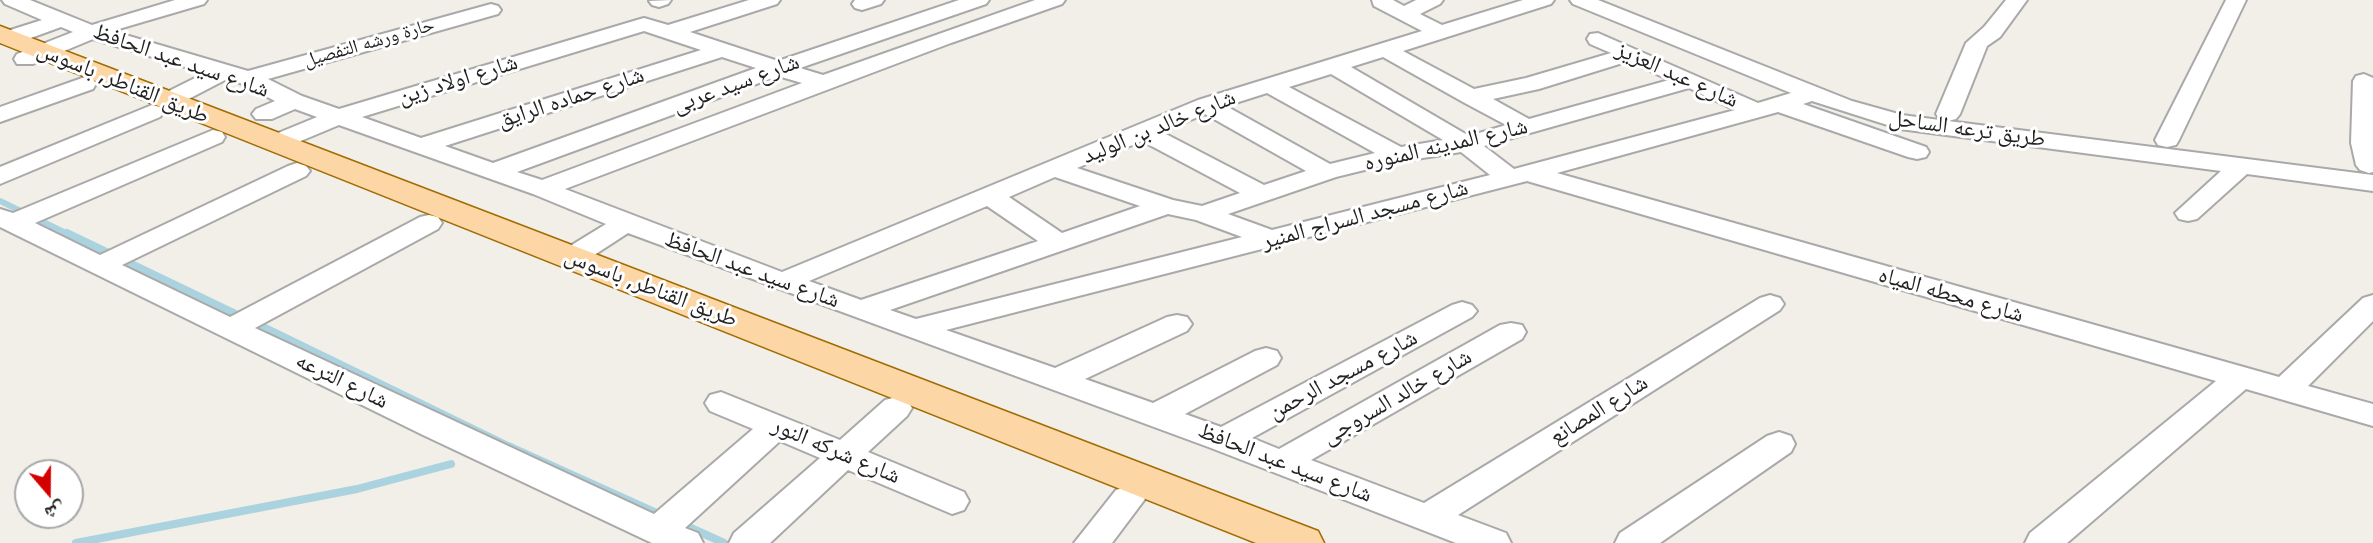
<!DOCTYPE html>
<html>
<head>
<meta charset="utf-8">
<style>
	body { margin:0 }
	#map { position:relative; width:2373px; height:543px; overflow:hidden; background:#f2efe9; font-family:"Noto Sans","Noto Naskh Arabic",sans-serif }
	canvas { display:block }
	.north { position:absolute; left:14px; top:459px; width:70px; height:70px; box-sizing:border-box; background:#fff; border:2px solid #a7a7a7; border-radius:50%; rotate:160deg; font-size:19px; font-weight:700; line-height:28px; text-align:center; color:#222 }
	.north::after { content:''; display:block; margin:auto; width:24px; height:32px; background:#d40000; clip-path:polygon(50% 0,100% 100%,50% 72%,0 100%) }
</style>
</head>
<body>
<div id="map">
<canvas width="2373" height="543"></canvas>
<div class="north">ش</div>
</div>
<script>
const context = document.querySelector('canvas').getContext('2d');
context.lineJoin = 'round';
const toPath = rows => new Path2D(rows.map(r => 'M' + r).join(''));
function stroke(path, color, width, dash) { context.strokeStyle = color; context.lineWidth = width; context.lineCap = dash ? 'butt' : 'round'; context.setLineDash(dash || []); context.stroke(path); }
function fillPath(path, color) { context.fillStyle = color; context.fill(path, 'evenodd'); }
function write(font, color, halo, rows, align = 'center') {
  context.font = font + ' "Noto Sans","Noto Naskh Arabic",sans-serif'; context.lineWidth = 6; context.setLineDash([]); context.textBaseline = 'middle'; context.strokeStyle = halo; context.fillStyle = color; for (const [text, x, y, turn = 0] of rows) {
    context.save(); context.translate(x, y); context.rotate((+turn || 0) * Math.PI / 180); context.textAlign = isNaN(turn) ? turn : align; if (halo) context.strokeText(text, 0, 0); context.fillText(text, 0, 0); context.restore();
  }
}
stroke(toPath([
	[0,201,70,235]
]), '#aad3df', 6);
stroke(toPath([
	[67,233,242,317],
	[253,322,508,446,663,516],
	[680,523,724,543],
	[76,543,357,489,451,464]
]), '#aad3df', 8);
const minor = toPath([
	[2,0,30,0,92,25,175,0,207,0,204,4,112,31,248,71,491,4,498,6,501,10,498,14,268,79,302,96,339,109,637,20,644,18,668,25,749,0,780,0,777,4,690,32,778,61,959,0,989,0,986,4,800,68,823,75,1035,0,1065,0,1062,4,951,43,565,189,782,272,1198,100,1422,31,1374,6,1372,0,1393,0,1404,6,1416,0,1443,0,1440,4,1420,14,1442,25,1523,0,1554,0,1551,4,1403,51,1474,89,1526,78,1611,53,1590,44,1587,39,1590,34,1598,33,1758,103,1791,93,1573,4,1570,0,1598,0,1852,101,1902,115,1947,121,1940,119,1936,114,1966,43,1984,27,2006,0,2027,0,2000,37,1987,46,1960,114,1956,119,1948,121,2373,175,2373,191,2247,174,2197,219,2188,221,2179,219,2175,213,2221,171,1900,129,1812,101,1803,104,1926,147,1929,152,1926,157,1917,159,1908,157,1778,112,1557,173,2279,377,2363,298,2373,295,2373,321,2308,386,2373,404,2373,426,2246,389,2067,543,2025,543,2030,533,2216,381,1527,181,946,330,1055,368,1167,317,1177,315,1187,317,1192,324,1187,331,1085,379,1153,403,1255,351,1266,348,1277,351,1281,358,1277,365,1185,414,1221,427,1452,305,1462,302,1472,305,1477,311,1472,317,1252,438,1279,449,1500,325,1511,323,1522,325,1526,332,1522,339,1311,460,1424,503,1760,298,1770,295,1780,298,1784,304,1780,310,1458,515,1506,533,1511,543,1456,543,1211,448,628,233,582,263,572,265,562,263,558,257,562,251,606,224,533,194,339,125,284,148,275,150,266,148,263,143,266,138,317,117,295,109,272,119,256,119,252,114,256,109,275,101,240,83,227,79,177,105,161,105,157,100,161,95,205,73,93,39,33,64,17,64,14,59,17,54,73,32,61,27,17,43,1,43,1,33,42,20,5,4,2,0],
	[644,31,701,50,421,138,362,117,644,31],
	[722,57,756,68,493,163,445,146,722,57],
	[1383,57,1463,102,1506,125,1469,136,1351,67,1383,57],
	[1629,61,1669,80,1529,119,1493,99,1539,89,1629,61],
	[1331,74,1443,140,1401,147,1289,87,1331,74],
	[778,76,802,83,542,180,517,172,778,76],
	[1689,88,1735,110,1514,169,1484,146,1689,88],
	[1267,93,1375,153,1330,164,1226,106,1267,93],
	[1205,114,1306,171,1264,185,1162,132,1205,114],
	[1142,141,1240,193,1202,206,1173,200,1077,168,1142,141],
	[1461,152,1490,175,1272,230,1228,214,1336,177,1397,162,1461,152],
	[1055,177,1140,206,1062,233,1009,197,1055,177],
	[987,206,1038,241,861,300,809,281,987,206],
	[1168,214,1196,220,1242,237,916,319,890,310,1168,214],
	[671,0,668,4,659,7,652,5,649,1,671,0],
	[855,0,884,0,881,4,862,10,855,8,852,4,855,0],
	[2226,0,2246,0,2179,140,2176,145,2167,147,2158,145,2155,140,2226,0],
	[2364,74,2373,78,2373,172,2369,173,2360,170,2356,165,2351,143,2353,81,2356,76,2364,74],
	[85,77,93,79,96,84,93,89,0,122,0,107,85,77],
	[152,105,160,107,164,112,160,117,0,184,0,167,152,105],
	[213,130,222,132,225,137,222,142,35,223,100,255,288,166,297,163,306,166,310,171,306,176,122,265,230,317,420,217,429,215,438,217,442,223,438,229,255,328,654,514,753,429,710,411,705,403,710,395,721,392,840,440,885,400,896,397,907,400,912,408,907,416,868,452,964,492,969,501,964,510,952,514,848,470,770,543,729,543,734,533,820,458,780,441,685,528,698,533,703,543,652,543,423,435,0,227,0,209,13,213,213,130],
	[1779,432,1791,436,1795,444,1791,452,1660,543,1615,543,1620,533,1767,436,1779,432],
	[1128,486,1140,490,1145,499,1112,543,1074,543,1116,490,1128,486]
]);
const major = toPath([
	[0,26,1318,531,1324,543,1256,543,0,43,0,26]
]);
stroke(minor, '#a9a9a9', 4);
stroke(major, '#a06b00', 3);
fillPath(minor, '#fff');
fillPath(major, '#fcd6a4');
write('19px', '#222', '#fff', [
	["حارة ورشه التفصيل",369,43,-16]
]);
write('23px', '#222', '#fff', [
	["شارع سيد عبد الحافظ",181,61,19],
	["شارع عبد العزيز",1677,75,24],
	["شارع اولاد زين",458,80,-17],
	["طريق القناطر, باسوس",123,83,22],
	["شارع سيد عربى",736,84,-20],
	["شارع حماده الرايق",571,98,-18],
	["شارع خالد بن الوليد",1159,127,-22],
	["طريق ترعه الساحل",1967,129,8],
	["شارع المدينه المنوره",1446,145,-13],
	["شارع مسجد السراج المنير",1365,215,-15],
	["شارع سيد عبد الحافظ",752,270,20],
	["طريق القناطر, باسوس",651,288,21],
	["شارع محطه المياه",1951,295,16],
	["شارع مسجد الرحمن",1343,375,-28],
	["شارع الترعه",342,381,26],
	["شارع خالد السروجى",1397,397,-30],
	["شارع المصانع",1599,410,-32],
	["شارع شركه النور",836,451,23],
	["شارع سيد عبد الحافظ",1285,463,21]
]);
</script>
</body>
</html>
